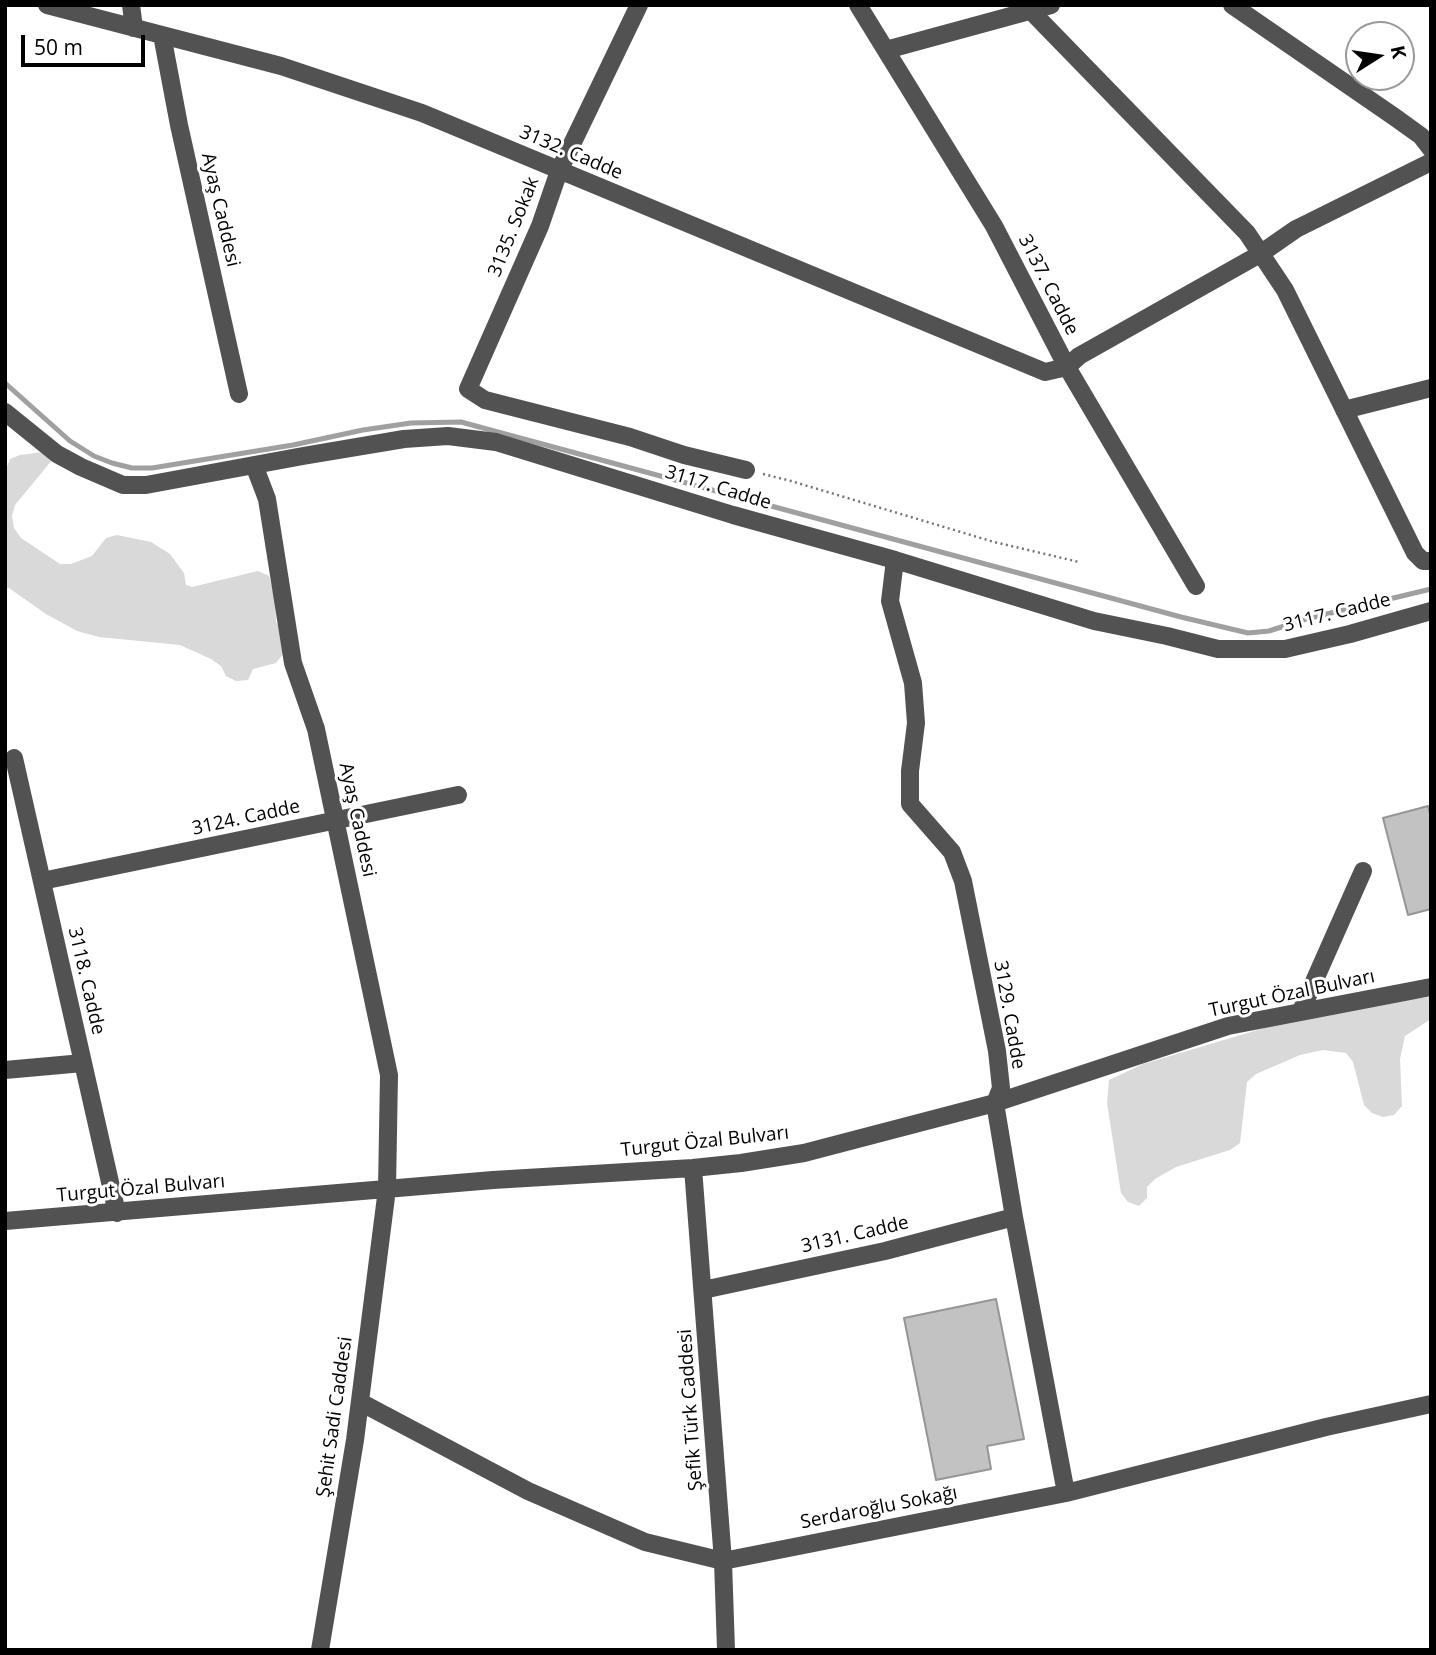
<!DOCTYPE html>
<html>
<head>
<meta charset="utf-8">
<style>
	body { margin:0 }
	#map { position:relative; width:1436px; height:1655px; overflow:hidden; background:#fff; font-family:"Open Sans",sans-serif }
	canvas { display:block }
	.frame { position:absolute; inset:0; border:7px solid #000; pointer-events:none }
	.north { position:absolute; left:1345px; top:21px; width:70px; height:70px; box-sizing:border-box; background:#fff; border:2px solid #999; border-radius:50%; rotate:78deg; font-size:19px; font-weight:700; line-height:28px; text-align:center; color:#000 }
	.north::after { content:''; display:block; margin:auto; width:24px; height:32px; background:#000; clip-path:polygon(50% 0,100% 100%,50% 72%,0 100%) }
	.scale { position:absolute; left:21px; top:35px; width:124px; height:32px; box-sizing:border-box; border:4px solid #000; border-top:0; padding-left:9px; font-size:21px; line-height:24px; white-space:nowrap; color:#000; -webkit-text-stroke:5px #fff; paint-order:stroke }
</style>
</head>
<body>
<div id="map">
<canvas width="1436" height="1655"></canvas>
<div class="frame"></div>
<div class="north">K</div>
<div class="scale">50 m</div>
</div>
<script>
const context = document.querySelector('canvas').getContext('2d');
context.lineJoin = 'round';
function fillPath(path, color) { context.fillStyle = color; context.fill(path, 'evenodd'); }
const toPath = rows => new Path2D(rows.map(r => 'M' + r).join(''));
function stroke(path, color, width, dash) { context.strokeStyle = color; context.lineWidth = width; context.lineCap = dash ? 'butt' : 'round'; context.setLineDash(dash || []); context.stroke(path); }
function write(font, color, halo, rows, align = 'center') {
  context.font = font + ' "Open Sans",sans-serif'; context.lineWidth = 6; context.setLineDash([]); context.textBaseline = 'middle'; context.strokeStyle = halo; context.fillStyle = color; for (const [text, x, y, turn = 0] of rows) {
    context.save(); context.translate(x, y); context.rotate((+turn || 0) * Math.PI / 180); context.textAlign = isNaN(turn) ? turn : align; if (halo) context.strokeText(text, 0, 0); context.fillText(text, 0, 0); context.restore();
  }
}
fillPath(toPath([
	[43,452,52,460,15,505,12,516,14,528,21,538,60,564,71,564,92,556,106,538,117,535,151,542,170,554,184,573,186,585,192,587,258,571,269,576,275,599,276,622,283,631,283,654,276,663,253,669,248,680,236,681,226,676,221,666,211,659,180,645,99,637,77,631,46,614,9,588,5,589,6,469,10,459,20,455],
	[1428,997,1431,998,1431,1019,1405,1036,1400,1059,1402,1106,1394,1115,1383,1117,1372,1113,1364,1105,1353,1062,1346,1053,1323,1050,1300,1055,1256,1074,1247,1082,1240,1143,1230,1150,1176,1167,1155,1179,1147,1187,1147,1198,1139,1206,1128,1202,1121,1193,1107,1103,1109,1080,1143,1064,1271,1026,1337,1011]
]), '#d9d9d9');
stroke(toPath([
	[5,383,70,441,94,456,112,463,132,468,152,468,293,445,363,430,411,423,461,422,1181,617,1248,633,1269,631,1306,619,1431,589]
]), '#a0a0a0', 5);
const building = toPath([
	[1428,806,1431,818,1431,909,1408,915,1383,818,1428,806],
	[996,1299,1024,1439,987,1446,991,1469,936,1480,904,1318,996,1299]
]);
fillPath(building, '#c2c2c2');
stroke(building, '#969696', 2);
stroke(toPath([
	[763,474,791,481,994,542,1079,562]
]), '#747474', 2.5, [2, 3.5]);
stroke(toPath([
	[47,5,281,66,422,113,1045,372,1067,367,1079,356,1260,254,1296,229,1431,162],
	[131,5,134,28],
	[639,5,559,171,540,226,468,389,485,400,630,437,684,455,746,470],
	[858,5,994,226,1067,367,1196,586],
	[1232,5,1396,118,1421,136,1431,149],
	[1031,11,1247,233,1285,290,1415,553,1423,561,1431,561],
	[162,35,179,125,239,394],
	[886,50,1051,5],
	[1344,410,1431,388],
	[5,412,57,454,81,467,123,485,146,485,303,456,404,439,448,436,496,442,733,515,895,560,1094,621,1167,636,1218,649,1285,649,1350,634,1431,611],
	[254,465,267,499,293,663,316,729,389,1075,387,1189,355,1440,320,1650],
	[895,560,890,601,913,683,916,723,910,771,910,804,952,852,963,881,997,1051,1001,1088,995,1103,1014,1217,1066,1493],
	[14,758,117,1213],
	[42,881,458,795],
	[1301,1011,1363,871],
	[5,1070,83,1063],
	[693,1168,723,1561,726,1650],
	[5,1221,493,1180,693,1168,741,1163,804,1153,995,1103,1228,1026,1431,987],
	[703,1290,885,1251,1014,1217],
	[360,1402,528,1491,645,1542,723,1561,1066,1493,1326,1427,1431,1404]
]), '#525252', 18);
write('19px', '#000', '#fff', [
	["3132. Cadde",571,153,23],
	["Ayaş Caddesi",220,210,77],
	["3135. Sokak",514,227,-68],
	["3137. Cadde",1048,285,63],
	["3117. Cadde",718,488,17],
	["3117. Cadde",1337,613,-14],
	["3124. Cadde",246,818,-12],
	["Ayaş Caddesi",357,820,78],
	["3118. Cadde",86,981,77],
	["Turgut Özal Bulvarı",1292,994,-12],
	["3129. Cadde",1009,1015,80],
	["Turgut Özal Bulvarı",705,1142,-6],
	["Turgut Özal Bulvarı",141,1189,-5],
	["3131. Cadde",855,1235,-13],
	["Şefik Türk Caddesi",691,1410,-94],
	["Şehit Sadi Caddesi",335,1417,-82],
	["Serdaroğlu Sokağı",879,1508,-11]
]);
</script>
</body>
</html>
